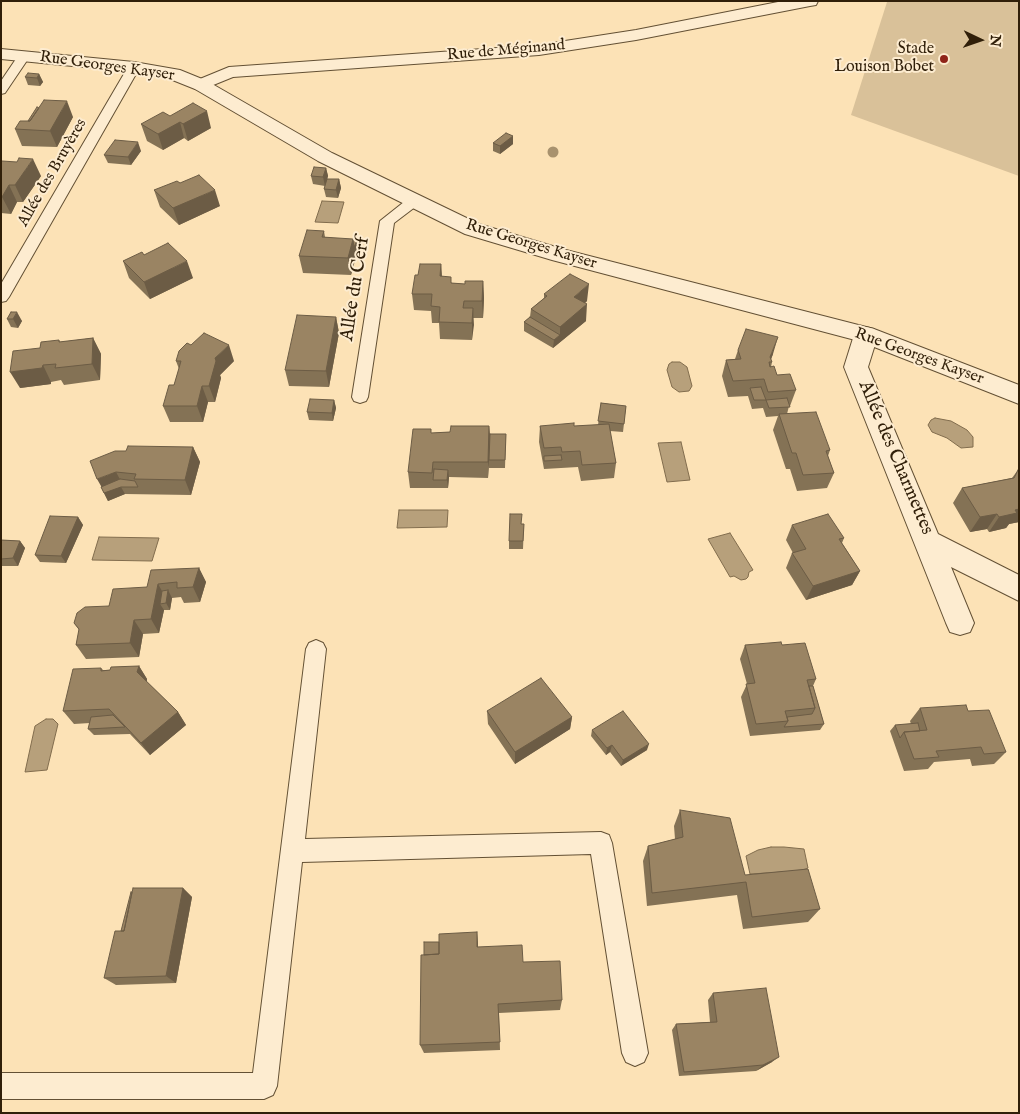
<!DOCTYPE html>
<html>
<head>
<meta charset="utf-8">
<style>
	body { margin:0 }
	#map { position:relative; width:1020px; height:1114px; overflow:hidden; background:#fce2b6; font-family:"IM FELL English",serif }
	canvas { display:block }
	.frame { position:absolute; inset:0; border:2px solid #301f09; pointer-events:none }
	.north { position:absolute; left:955px; top:15px; width:50px; height:50px; -webkit-text-stroke:4px #fdecd0; paint-order:stroke; rotate:93deg; font-size:14px; font-weight:700; line-height:20px; text-align:center; color:#301f09 }
	.north::after { content:''; display:block; margin:auto; width:18px; height:22px; background:#301f09; clip-path:polygon(50% 0,100% 100%,50% 72%,0 100%) }
</style>
</head>
<body>
<div id="map">
<canvas width="1020" height="1114"></canvas>
<div class="frame"></div>
<div class="north">N</div>
</div>
<script>
const context = document.querySelector('canvas').getContext('2d');
context.lineJoin = 'round';
function fillPath(path, color) { context.fillStyle = color; context.fill(path, 'evenodd'); }
const toPath = rows => new Path2D(rows.map(r => 'M' + r).join(''));
function stroke(path, color, width, dash) { context.strokeStyle = color; context.lineWidth = width; context.lineCap = dash ? 'butt' : 'round'; context.setLineDash(dash || []); context.stroke(path); }
function write(font, color, halo, rows, align = 'center') {
  context.font = font + ' "IM FELL English",serif'; context.lineWidth = 4; context.setLineDash([]); context.textBaseline = 'middle'; context.strokeStyle = halo; context.fillStyle = color; for (const [text, x, y, turn = 0] of rows) {
    context.save(); context.translate(x, y); context.rotate((+turn || 0) * Math.PI / 180); context.textAlign = isNaN(turn) ? turn : align; if (halo) context.strokeText(text, 0, 0); context.fillText(text, 0, 0); context.restore();
  }
}
fillPath(toPath([
	[895,1,1019,1,1019,176,851,115,887,2]
]), '#d9c199');
const water = toPath([
	[322,201,344,202,338,223,315,222,322,201],
	[672,362,680,362,687,367,692,386,689,391,679,392,672,387,667,370,669,364,672,362],
	[935,418,951,421,967,430,973,437,973,447,961,448,947,438,932,432,928,425,931,420,935,418],
	[681,442,690,480,667,482,658,443,681,442],
	[399,510,448,510,447,527,397,528,399,510],
	[730,533,753,570,749,572,748,577,746,579,741,580,734,576,730,577,708,539,730,533],
	[99,537,159,538,152,561,92,560,99,537],
	[46,719,53,719,58,724,47,770,25,772,35,726,46,719],
	[771,847,784,847,804,849,808,868,800,871,750,874,746,856,758,850,771,847]
]);
fillPath(water, '#b7a07b');
stroke(water, '#816c4d', 1);
const service = toPath([
	[24,52,30,56,5,93,1,94,1,81,20,53,24,52],
	[134,63,140,67,9,297,6,301,1,302,1,284,128,67,134,63],
	[414,197,419,198,421,201,419,204,394,223,368,397,366,401,360,403,354,401,352,397,380,221,409,198,414,197],
	[316,640,323,643,326,649,305,839,601,832,609,835,612,843,648,1053,644,1062,635,1066,626,1062,622,1053,591,854,302,862,277,1086,273,1095,264,1099,1,1099,1,1073,253,1073,306,649,309,643,316,640]
]);
const minor = toPath([
	[783,1,818,1,816,5,810,6,636,40,539,55,233,77,201,90,195,89,192,85,195,81,229,67,539,45,636,30,783,1],
	[866,327,874,329,878,335,868,367,938,534,1019,575,1019,601,951,567,974,623,970,632,960,635,950,632,946,623,844,367,854,335,858,329,866,327]
]);
const tertiary = toPath([
	[1,49,134,62,180,70,207,81,332,153,479,224,566,250,874,329,1019,385,1019,404,859,341,552,260,465,234,318,161,195,89,170,79,134,72,1,59,1,49]
]);
stroke(service, '#635034', 2);
stroke(minor, '#635034', 2);
stroke(tertiary, '#635034', 2);
fillPath(service, '#fdecd0');
fillPath(minor, '#fdecd0');
fillPath(tertiary, '#fdecd0');
context.fillStyle = '#a8926e';
for (const [x, y] of [
	[553,152]
]) { context.beginPath(); context.arc(x, y, 5.5, 0, 2 * Math.PI); context.fill(); }
fillPath(toPath([
	[39,74,43,82,40,86,28,85,25,77],
	[39,108,73,117,57,147,22,146,15,129,28,121],
	[170,116,211,128,188,141,184,138,163,150,147,141,141,124],
	[513,136,513,144,500,154,493,151,493,143],
	[141,151,131,165,108,163,104,155],
	[1,162,41,176,23,202,17,202,11,214,1,213],
	[326,168,328,176,327,179,339,179,341,188,338,198,326,197,324,189,325,186,313,184,311,176],
	[180,183,220,206,179,225,160,207,154,190],
	[324,231,325,237,357,241,358,249,351,275,303,273,299,256],
	[144,255,193,278,150,299,129,278,123,261],
	[441,264,442,276,452,283,465,284,483,281,484,298,483,318,473,318,472,340,440,339,439,323,432,323,431,311,414,310,412,294,418,275],
	[544,294,587,301,585,303,586,321,553,348,524,331,524,322,530,317,531,309,544,298],
	[11,312,22,321,18,328,11,327,7,319],
	[336,317,339,333,329,387,289,386,285,370],
	[93,338,101,354,100,380,64,385,61,380,51,382,51,384,20,388,40,348,59,340,60,342],
	[738,350,773,354,771,359,772,362,771,367,777,375,796,390,790,406,789,406,787,414,830,450,828,456,834,473,827,488,797,491,790,469,786,469,773,430,778,416,766,417,763,408,752,409,748,396,728,397,722,376,726,360,735,359],
	[176,361,234,361,220,375,221,378,215,402,208,402,203,422,170,422,163,406,174,385,179,369],
	[334,400,336,408,333,421,309,420,307,412],
	[601,403,626,406,623,432,610,431,616,463,614,478,581,481,578,467,544,469,539,442,540,426,574,426,598,425],
	[489,426,490,434,506,434,505,468,489,468,489,462,488,478,449,477,448,488,410,488,408,472,431,433,450,432],
	[193,447,200,462,191,495,125,494,108,501,101,487,126,451],
	[1018,470,1019,470,1019,522,1009,524,1006,528,989,532,987,529,970,532,953,503,962,488,1012,478],
	[78,517,83,525,66,563,40,562,35,555],
	[522,524,524,524,523,549,509,549,509,541],
	[792,525,844,538,842,543,860,571,852,585,806,600,786,568,792,553,793,553,786,540],
	[1,540,20,541,25,548,18,566,1,566],
	[199,568,206,582,200,602,184,603,181,597,172,598,170,610,164,610,159,633,143,634,139,657,86,659,76,645,79,630,74,623,147,587],
	[745,645,782,645,816,679,813,686,824,724,820,730,750,736,741,697,747,684,740,659],
	[139,666,147,679,147,682,178,712,186,725,150,755,130,734,94,735,88,729,90,723,74,724,63,711,101,668,103,670,110,670],
	[920,708,968,711,1006,752,994,764,972,766,970,759,934,762,928,769,904,771,890,731,895,725,911,724,910,721],
	[487,711,572,717,570,729,515,764,488,724],
	[592,730,647,750,621,766,610,752,606,755,591,736],
	[680,810,745,875,820,909,808,922,743,929,737,895,647,906,643,861,648,846,675,839,674,826],
	[183,888,192,897,176,983,116,985,104,978,121,931],
	[477,932,478,947,523,962,562,1000,560,1010,499,1013,500,1050,424,1053,420,1045,424,955,439,942],
	[713,993,772,1062,756,1071,679,1076,672,1030,676,1024,710,1022,708,1000]
]), '#847255');
fillPath(toPath([
	[39,74,43,82,40,86,37,78],
	[67,101,73,117,57,147,50,131],
	[207,111,211,128,188,141,183,124,180,122,184,138,163,150,158,134,172,124],
	[513,136,513,144,500,154,500,146],
	[138,142,141,151,131,165,128,157],
	[33,159,41,176,23,202,15,185],
	[326,168,328,176,325,186,323,177],
	[339,179,341,188,338,198,336,190],
	[9,185,17,202,11,214,2,197],
	[215,190,220,206,179,225,173,208],
	[353,239,354,247,357,241,358,249,351,275,348,258],
	[187,261,193,278,150,299,144,282],
	[441,264,442,281,440,276],
	[483,281,484,298,483,318,482,301],
	[589,284,587,301,573,313,574,297],
	[587,304,586,321,553,348,554,340,560,335,560,327],
	[473,308,474,325,472,340,472,323],
	[17,312,22,321,18,328,13,319],
	[336,317,339,333,329,387,326,371],
	[778,337,773,354,770,362,770,357],
	[93,338,101,354,100,380,92,364],
	[229,345,234,361,220,375,221,378,215,402,209,386,215,358],
	[43,365,51,382,51,384,20,388,10,372],
	[202,386,208,402,203,422,197,406],
	[334,400,336,408,333,421,332,413],
	[489,426,490,442,488,478,488,462],
	[193,447,200,462,191,495,185,480],
	[448,470,449,477,448,488,447,480],
	[116,472,124,487,121,487,125,494,108,501,104,493,105,493,97,479],
	[1019,509,1019,522,1009,524,1006,528,989,532,999,517,1015,510],
	[997,514,987,529,970,532,980,517],
	[78,517,83,525,66,563,61,556],
	[20,541,25,548,18,566,13,558],
	[199,568,206,582,200,602,193,587],
	[860,571,852,585,806,600,813,586],
	[158,584,166,598,160,604,164,610,159,633,151,619],
	[168,590,172,598,170,610,166,603],
	[134,620,143,634,139,657,130,643],
	[139,666,147,679,146,686,137,672],
	[178,712,186,725,150,755,141,743],
	[572,717,570,729,515,764,515,752],
	[649,744,647,750,621,766,623,760],
	[612,745,610,752,606,755,607,748],
	[183,888,192,897,176,983,166,976],
	[477,932,478,944,478,959,477,947],
	[779,1057,772,1062,756,1071,763,1065]
]), '#6c5c45');
const building = toPath([
	[28,73,39,74,37,78,25,77,28,73],
	[44,100,67,101,50,131,15,129,20,121,30,121,44,100],
	[193,103,207,111,183,124,180,122,158,134,141,124,163,112,170,116,193,103],
	[37,107,39,108,30,121,28,121,37,107],
	[506,133,513,136,500,146,493,143,506,133],
	[115,140,138,142,128,157,104,155,115,140],
	[19,158,33,159,15,185,9,185,2,197,1,197,1,162,2,161,17,162,19,158],
	[314,167,326,168,323,177,311,176,314,167],
	[199,175,215,190,173,208,154,190,177,181,180,183,199,175],
	[327,179,339,179,336,190,324,189,327,179],
	[307,230,324,231,322,237,353,239,348,258,299,256,307,230],
	[353,240,357,241,354,247,353,240],
	[168,243,187,261,144,282,123,261,142,252,144,255,168,243],
	[420,264,441,264,440,276,451,277,451,283,465,284,465,281,483,281,482,301,464,301,463,308,473,308,472,323,439,322,440,307,431,306,432,294,412,294,415,275,418,275,420,264],
	[570,274,589,284,574,297,587,304,560,327,531,309,547,296,544,294,570,274],
	[11,312,17,312,13,319,7,319,11,312],
	[297,315,336,317,326,371,285,370,297,315],
	[530,317,560,335,554,340,524,322,530,317],
	[746,329,778,337,770,357,772,362,769,362,770,367,774,366,777,375,790,374,796,390,768,392,764,379,733,381,726,360,741,359,738,350,746,329],
	[204,333,229,345,215,358,216,361,209,386,202,386,197,406,163,406,169,385,174,385,179,368,181,361,176,361,179,351,187,343,191,345,204,333],
	[93,338,92,364,55,368,56,364,43,365,42,368,10,372,13,351,40,348,41,342,59,340,59,342,93,338],
	[761,387,766,400,754,400,750,388,761,387],
	[787,398,790,407,769,408,766,400,787,398],
	[310,399,334,400,332,413,307,412,310,399],
	[601,403,626,406,624,424,598,421,601,403],
	[816,412,830,450,826,451,834,473,803,475,796,453,792,453,779,414,816,412],
	[574,423,574,426,609,424,616,463,582,465,580,451,562,452,561,447,544,448,540,426,574,423],
	[451,426,489,426,488,462,433,462,432,473,408,472,413,429,431,429,431,433,450,432,451,426],
	[490,434,506,434,505,460,489,460,490,434],
	[128,446,193,447,185,480,134,479,136,474,116,472,97,479,90,461,115,451,126,451,128,446],
	[561,455,562,460,544,461,544,456,561,455],
	[434,469,448,470,447,480,433,480,434,469],
	[1018,470,1019,470,1019,509,1015,510,1017,513,999,517,997,514,980,517,962,488,1014,478,1018,470],
	[120,479,135,481,138,487,121,487,104,493,101,487,120,479],
	[510,514,522,514,521,524,524,524,523,541,509,541,510,514],
	[828,514,844,538,839,539,860,571,813,586,792,553,806,549,792,525,828,514],
	[50,516,78,517,61,556,35,555,50,516],
	[1,540,20,541,13,558,1,559,1,540],
	[199,568,193,587,177,588,177,582,158,584,151,619,134,620,130,643,76,645,79,629,74,623,77,613,85,607,109,606,113,589,147,587,151,570,199,568],
	[168,590,166,603,160,604,162,591,168,590],
	[781,642,782,645,805,643,816,679,807,680,815,708,785,711,788,721,756,724,746,684,755,683,745,645,781,642],
	[139,666,137,672,178,712,141,743,109,709,63,711,73,669,101,668,101,671,110,670,111,667,139,666],
	[541,678,572,717,515,752,487,711,541,678],
	[809,686,813,686,824,724,784,727,788,721,787,717,812,714,815,708,809,686],
	[966,705,968,711,989,710,1006,752,984,754,981,747,936,751,939,757,914,759,904,732,927,730,920,708,966,705],
	[623,711,649,744,623,760,612,745,607,748,592,730,623,711],
	[113,715,125,727,88,729,91,717,113,715],
	[918,723,920,731,904,732,900,738,895,725,918,723],
	[680,810,730,818,745,875,808,869,820,909,752,917,746,882,652,893,648,846,683,837,680,810],
	[133,888,183,888,166,976,104,978,115,931,124,931,133,888],
	[131,892,132,892,124,931,121,931,131,892],
	[477,932,477,947,522,945,523,962,560,961,562,1000,498,1004,500,1042,420,1045,421,955,439,954,439,934,477,932],
	[424,942,439,942,439,954,424,955,424,942],
	[766,988,779,1057,763,1065,684,1072,676,1024,717,1022,713,993,766,988]
]);
fillPath(building, '#9a8463');
stroke(building, '#6c5c45', 1);
for (const [x, y, r, color] of [
	[944,59,5,"#8f2418"]
]) { const dot = new Path2D(); dot.arc(x, y, r, 0, 2 * Math.PI); context.fillStyle = color; context.fill(dot); stroke(dot, '#fdecd0', 2); }
write('16px', '#301f09', '#fdecd0', [
	["Stade",934,50],
	["Louison Bobet",934,68]
], 'right');
write('16px', '#301f09', '#fdecd0', [
	["Rue de Méginand",506,51,-5],
	["Rue Georges Kayser",107,67,8],
	["Allée des Bruyères",53,173,-60],
	["Rue Georges Kayser",531,245,17],
	["Rue Georges Kayser",919,357,20]
]);
write('19px', '#301f09', '#fdecd0', [
	["Allée du Cerf",356,289,-81],
	["Allée des Charmettes",895,458,67]
]);
</script>
</body>
</html>
